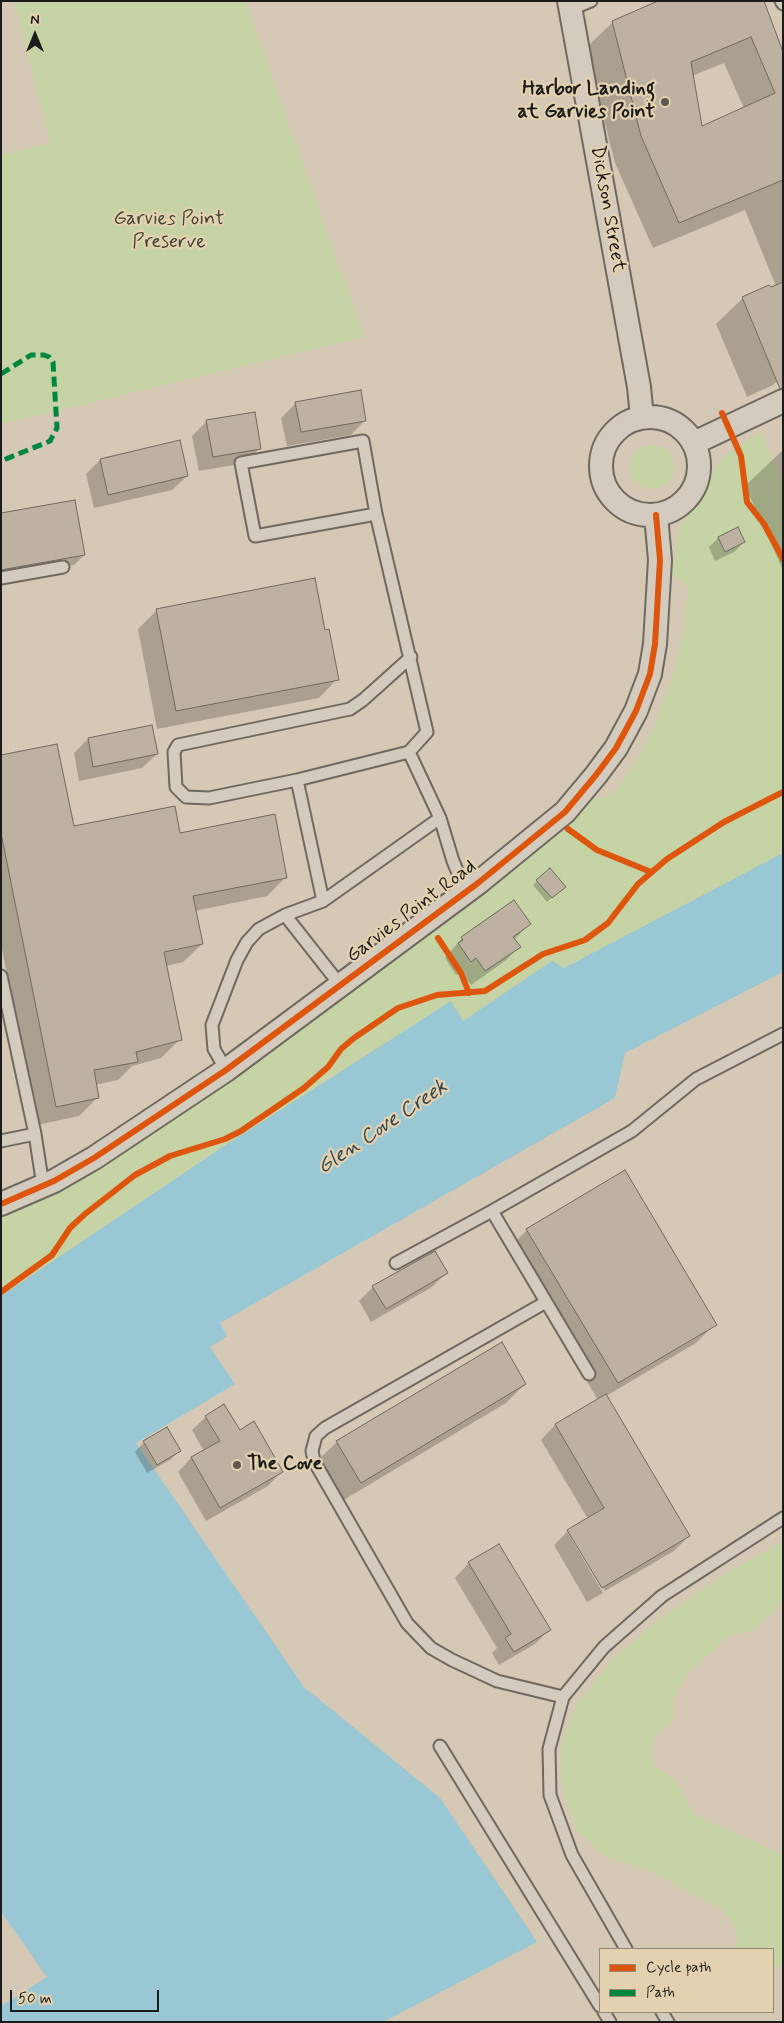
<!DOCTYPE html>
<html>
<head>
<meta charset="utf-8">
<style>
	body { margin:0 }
	#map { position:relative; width:784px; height:2023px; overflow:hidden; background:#d5c8b4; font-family:Mynerve,sans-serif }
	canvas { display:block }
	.frame { position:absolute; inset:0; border:2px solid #1c1c1c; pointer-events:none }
	.legend { position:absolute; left:599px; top:1948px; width:175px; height:65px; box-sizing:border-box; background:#e3d1af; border:1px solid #938974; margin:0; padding:6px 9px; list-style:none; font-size:15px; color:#1c1c1c }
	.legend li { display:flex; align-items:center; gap:10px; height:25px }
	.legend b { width:25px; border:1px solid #938974 }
	.north { position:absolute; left:10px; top:10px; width:50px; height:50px; -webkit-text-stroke:4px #e3d1af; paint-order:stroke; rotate:0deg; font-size:14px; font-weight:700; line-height:20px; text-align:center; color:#1c1c1c }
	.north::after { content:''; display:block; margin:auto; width:18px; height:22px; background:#1c1c1c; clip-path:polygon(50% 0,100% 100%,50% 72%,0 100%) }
	.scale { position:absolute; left:10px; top:1990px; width:149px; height:22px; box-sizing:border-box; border:2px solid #1c1c1c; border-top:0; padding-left:6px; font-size:15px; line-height:18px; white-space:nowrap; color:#1c1c1c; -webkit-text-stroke:4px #e3d1af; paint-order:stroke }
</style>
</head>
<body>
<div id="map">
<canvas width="784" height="2023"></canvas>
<div class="frame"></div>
<ul class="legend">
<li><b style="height:6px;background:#de560d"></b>Cycle path</li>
<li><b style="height:6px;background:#00873e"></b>Path</li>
</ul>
<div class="north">N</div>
<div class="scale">50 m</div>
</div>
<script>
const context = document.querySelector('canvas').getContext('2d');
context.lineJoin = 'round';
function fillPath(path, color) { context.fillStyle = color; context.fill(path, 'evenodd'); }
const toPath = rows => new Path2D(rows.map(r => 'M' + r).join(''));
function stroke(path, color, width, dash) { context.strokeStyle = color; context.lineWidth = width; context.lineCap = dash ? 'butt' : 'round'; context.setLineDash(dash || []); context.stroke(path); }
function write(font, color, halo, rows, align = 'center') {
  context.font = font + ' Mynerve,sans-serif'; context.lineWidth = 4.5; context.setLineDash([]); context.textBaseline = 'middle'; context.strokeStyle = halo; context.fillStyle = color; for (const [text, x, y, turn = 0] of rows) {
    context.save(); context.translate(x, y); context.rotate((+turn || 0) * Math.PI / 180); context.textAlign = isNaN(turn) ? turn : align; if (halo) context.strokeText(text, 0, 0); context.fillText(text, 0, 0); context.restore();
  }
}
fillPath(toPath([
	[14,1,245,1,364,337,1,424,1,155,50,143],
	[761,432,783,485,783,853,564,968,551,962,463,1021,451,1001,215,1152,1,1296,1,1200,93,1157,584,801,612,796,635,763,657,721,674,672,682,639,688,588,672,574,679,528,703,493,715,468,725,456],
	'630 467a22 22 0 1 1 44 0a22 22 0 1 1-44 0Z',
	[783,1541,783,1596,774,1611,752,1631,728,1636,688,1673,673,1699,673,1719,655,1736,650,1751,653,1766,673,1778,695,1815,783,1855,783,1965,773,1968,773,1949,737,1949,737,1930,722,1909,647,1870,603,1855,576,1829,561,1781,561,1745,577,1704,610,1662,657,1621,725,1574]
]), '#c6d3a4');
fillPath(toPath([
	[783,853,783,972,625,1053,615,1098,220,1323,227,1336,210,1347,235,1384,136,1443,304,1687,440,1798,537,1942,383,2022,1,2022,1,2006,47,1977,1,1912,1,1296,215,1152,451,1001,463,1021,552,961,564,968]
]), '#9ac7d4');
fillPath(toPath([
	[763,1,783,54,783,375,773,385,747,397,716,324,743,298,776,286,745,210,653,248,615,163,586,48,613,22],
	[724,63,744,108,701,127,692,76],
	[296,403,365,420,351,435,287,446,281,418],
	[207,421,260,448,245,463,199,471,192,436],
	[783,450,783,570,745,486],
	[100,460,187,476,172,490,94,508,86,474],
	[1,514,84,555,74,565,1,577],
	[718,538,744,542,734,552,715,561,709,547],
	[157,610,337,679,319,698,157,729,138,629],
	[88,739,157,754,142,768,79,781,74,753],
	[1,756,73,827,179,835,286,877,267,896,195,911,202,944,183,962,166,966,180,1039,161,1058,132,1066,118,1080,95,1085,98,1097,79,1116,37,1125,1,944],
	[537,881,560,891,547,902,533,885],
	[529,924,514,940,519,947,505,961,471,985,461,972,456,975,445,958,462,938],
	[527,1230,715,1324,696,1343,606,1396,689,1536,674,1551,605,1591,571,1533,568,1533,603,1593,587,1602,554,1545,568,1531,588,1519,541,1440,555,1425,598,1400,508,1249],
	[446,1273,432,1287,371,1322,359,1301,373,1287],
	[525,1384,506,1403,342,1501,318,1460,337,1442],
	[206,1417,239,1431,281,1472,268,1486,206,1521,178,1472,191,1458,204,1451,192,1430],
	[144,1442,179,1451,170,1460,147,1473,135,1452],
	[469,1563,549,1630,535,1644,499,1665,492,1653,497,1648,455,1578]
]), '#0003');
const building = toPath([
	[658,1,764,1,783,52,783,180,679,223,641,136,612,21,658,1],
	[751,37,775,93,702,126,691,62,751,37],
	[783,282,783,388,780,389,742,297,769,285,771,287,783,282],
	[361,390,366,421,301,432,295,402,361,390],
	[255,412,261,449,213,457,206,420,255,412],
	[180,440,188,476,108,495,100,459,180,440],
	[75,500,85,555,1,570,1,513,75,500],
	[738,527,745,542,725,552,718,537,738,527],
	[315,578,325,630,329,629,339,680,176,711,156,609,315,578],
	[152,725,158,754,93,767,88,738,152,725],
	[57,744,74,826,175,806,180,833,275,814,287,878,193,896,203,944,164,952,182,1040,136,1052,138,1062,94,1070,99,1098,56,1107,1,833,1,755,57,744],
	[550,868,566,887,552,898,536,880,550,868],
	[514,900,531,924,513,937,521,947,485,971,476,958,471,962,458,943,463,940,461,937,514,900],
	[625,1170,717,1325,618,1383,526,1229,625,1170],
	[435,1251,448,1273,386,1309,372,1286,435,1251],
	[502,1342,526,1384,361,1483,336,1441,502,1342],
	[606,1394,690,1536,602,1588,567,1530,604,1508,555,1424,606,1394],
	[224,1404,240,1430,254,1421,283,1472,220,1508,191,1457,220,1441,205,1416,224,1404],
	[167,1427,181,1451,157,1465,143,1441,167,1427],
	[499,1544,551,1630,514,1652,505,1638,511,1634,468,1562,499,1544]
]);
fillPath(building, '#bdb1a1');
stroke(building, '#6f6960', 1);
const service = toPath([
	[781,1,783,4],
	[571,9,591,1],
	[376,514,255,536,241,463,363,441,376,514,427,732,409,752],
	[1,578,63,567],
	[297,780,209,798,186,797,176,787,174,752,178,745,350,709,363,700,411,657],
	[323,901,297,780,409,752,440,818,453,861,466,892],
	[285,915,341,986],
	[1,976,35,1134,1,1141],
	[226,1070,214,1049,212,1025,237,960,247,942,259,929,285,915,323,901,440,818],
	[35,1134,43,1186],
	[396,1263,492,1211],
	[546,1302,325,1428,316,1436,312,1451,314,1461,407,1623,431,1648,452,1660,497,1681,563,1697],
	[589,1374,492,1211,632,1131,696,1079,783,1034],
	[440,1746,600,2006],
	[626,1949,572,1855,550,1795,549,1749,563,1697,604,1647,662,1596,783,1518],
	[604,2012,610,2022],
	[662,2012,668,2022]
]);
const minor = toPath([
	[569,1,639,387,642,417],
	'601 466a49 49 0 1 1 98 0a49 49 0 1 1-98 0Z',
	[694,443,783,401],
	[1,1204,54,1181,94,1158,226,1070,478,883,565,812,596,775,616,748,636,711,650,674,655,644,660,560,656,515]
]);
stroke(service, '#6f6960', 15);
stroke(minor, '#6f6960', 26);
stroke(service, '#d2cbbe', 11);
stroke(minor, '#d2cbbe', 22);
stroke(toPath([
	[1,374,31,355,44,355,49,357,53,362,57,428,50,441,1,461]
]), '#00873e', 5, [10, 5]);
stroke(toPath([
	[722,413,741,456,747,502,764,524,783,559],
	[568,829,597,850,651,872],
	[438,938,461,973,469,993],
	[1,1204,54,1181,94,1158,226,1070,478,883,565,812,596,775,616,748,636,711,650,674,655,644,660,560,656,515],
	[1,1292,52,1255,70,1228,85,1214,135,1175,170,1156,225,1139,241,1131,304,1088,328,1067,341,1049,354,1038,398,1008,437,995,485,991,543,954,585,940,608,923,638,884,667,859,724,822,783,792]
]), '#de560d', 6);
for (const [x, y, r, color] of [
	[665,102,5,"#5d5851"],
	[237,1465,5,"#5d5851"]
]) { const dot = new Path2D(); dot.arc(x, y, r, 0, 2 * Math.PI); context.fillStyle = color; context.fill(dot); stroke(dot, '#e3d1af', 2); }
write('bold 20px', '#1c1c1c', '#e3d1af', [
	["Harbor Landing",655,90],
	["at Garvies Point",655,113],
	["The Cove",247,1465,"left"]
], 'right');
write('20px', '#1c1c1c', '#e3d1af', [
	["Dickson Street",607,209,80],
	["Garvies Point Road",412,912,-37]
]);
write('20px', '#3b4234', '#e3d1af', [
	["Garvies Point",169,220],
	["Preserve",169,243]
]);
write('italic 21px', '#35464d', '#e3d1af', [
	["Glen Cove Creek",383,1128,-34]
]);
</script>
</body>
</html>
